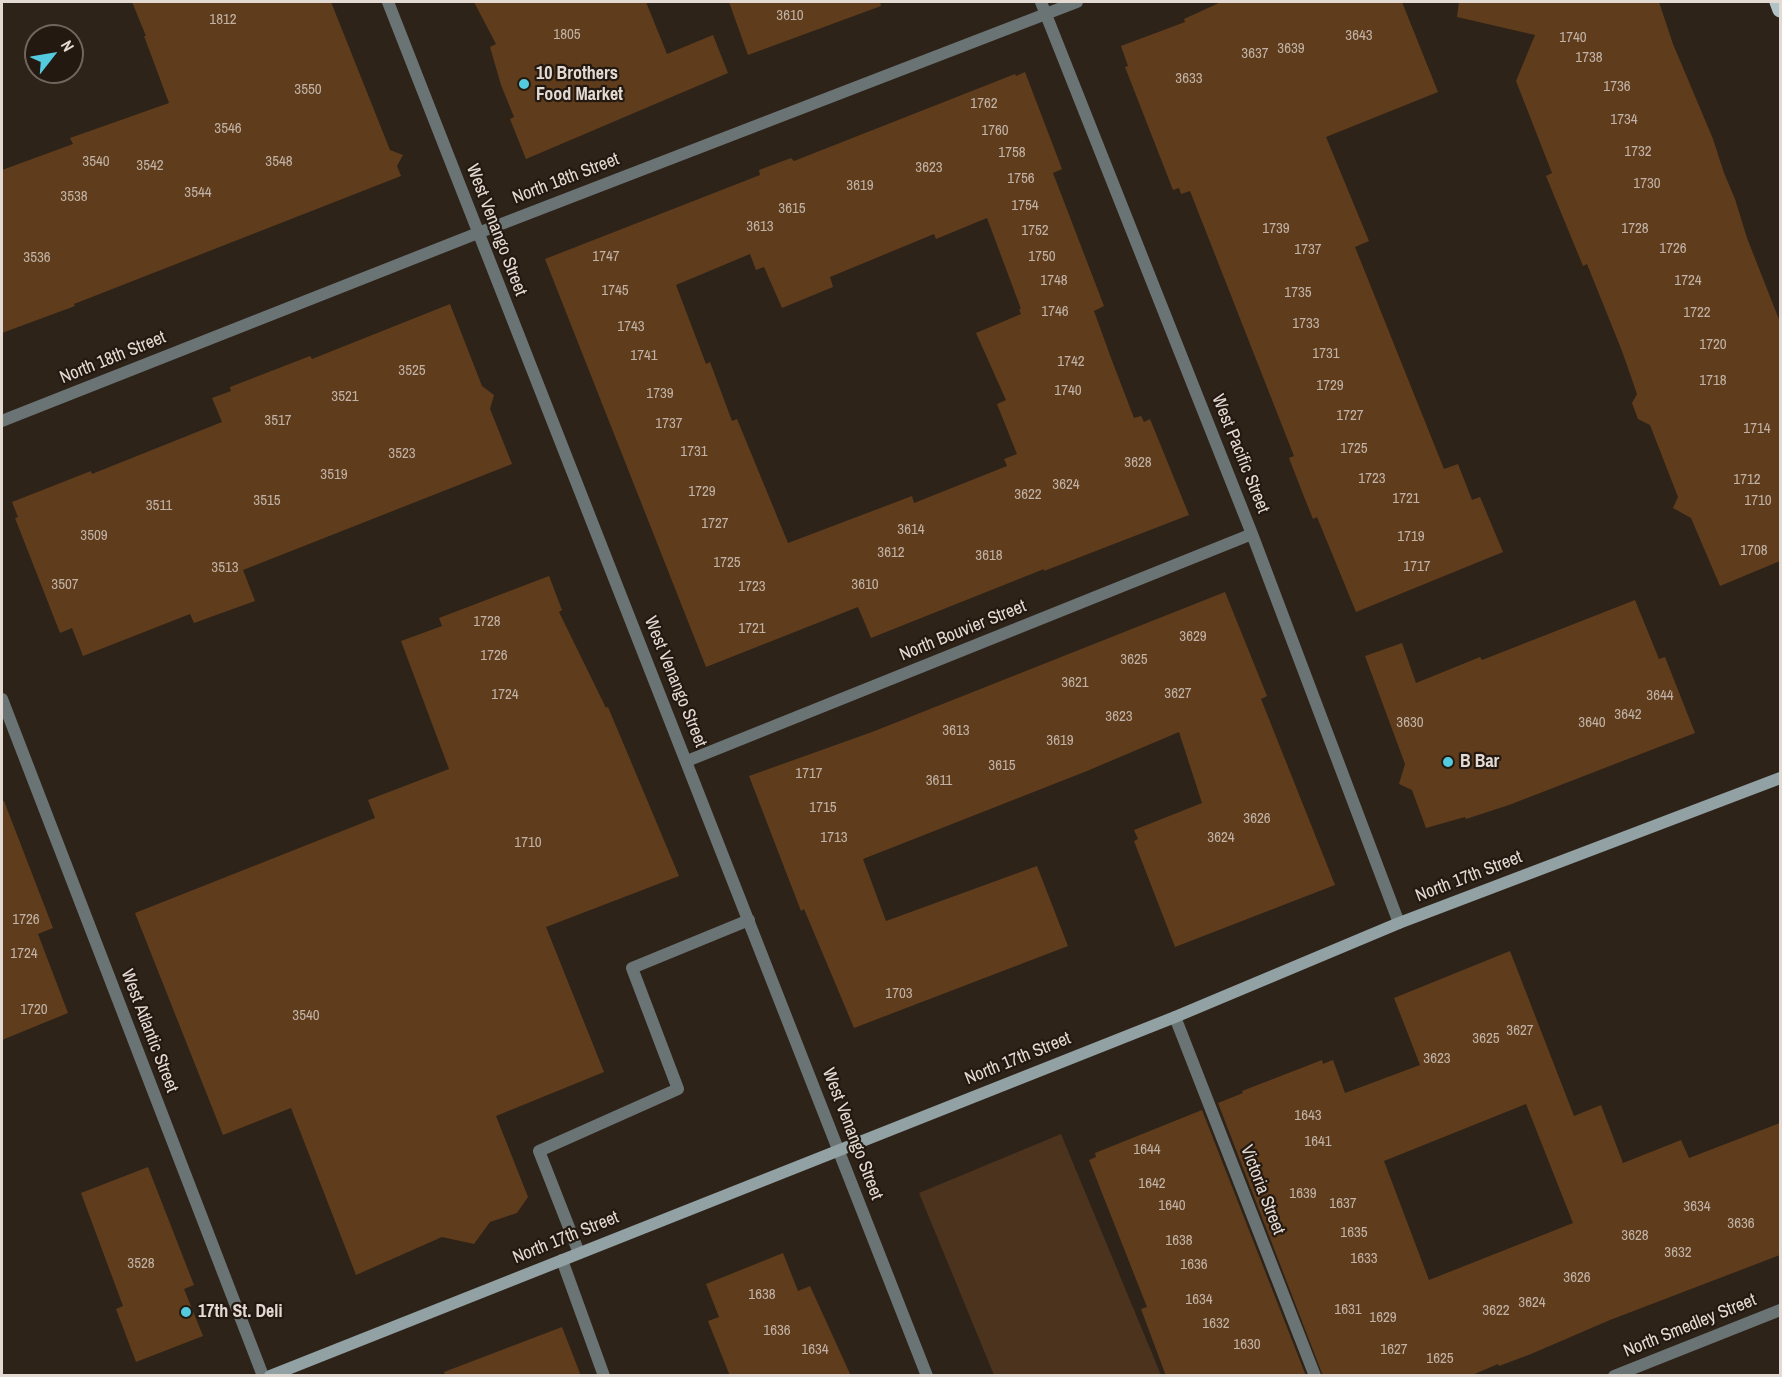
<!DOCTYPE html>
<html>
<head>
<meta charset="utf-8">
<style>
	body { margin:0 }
	#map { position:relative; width:1782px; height:1377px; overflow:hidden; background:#2e2319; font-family:"Archivo Narrow",sans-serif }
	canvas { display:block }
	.frame { position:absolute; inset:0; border:3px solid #e2dad3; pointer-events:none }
	.north { position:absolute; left:24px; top:24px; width:60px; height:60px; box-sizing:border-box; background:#241910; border:2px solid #70665e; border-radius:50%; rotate:59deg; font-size:16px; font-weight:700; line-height:24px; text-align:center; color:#e2dad3 }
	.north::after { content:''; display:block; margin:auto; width:21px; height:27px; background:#54cade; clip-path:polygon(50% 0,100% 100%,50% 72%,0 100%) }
</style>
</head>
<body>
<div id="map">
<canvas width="1782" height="1377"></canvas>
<div class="frame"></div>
<div class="north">N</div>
</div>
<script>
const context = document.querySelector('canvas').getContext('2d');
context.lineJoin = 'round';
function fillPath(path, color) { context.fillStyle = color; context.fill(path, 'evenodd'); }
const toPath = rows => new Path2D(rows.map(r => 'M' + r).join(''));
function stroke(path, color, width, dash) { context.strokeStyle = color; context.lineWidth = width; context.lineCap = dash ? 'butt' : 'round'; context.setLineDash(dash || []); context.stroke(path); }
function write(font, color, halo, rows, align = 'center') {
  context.font = font + ' "Archivo Narrow",sans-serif'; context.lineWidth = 4.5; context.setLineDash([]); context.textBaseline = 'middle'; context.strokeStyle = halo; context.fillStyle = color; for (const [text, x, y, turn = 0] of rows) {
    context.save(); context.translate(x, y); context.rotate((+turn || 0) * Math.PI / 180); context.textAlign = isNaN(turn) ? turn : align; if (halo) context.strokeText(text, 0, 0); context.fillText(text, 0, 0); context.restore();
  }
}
fillPath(toPath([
	[1061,1134,1161,1375,994,1375,919,1193]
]), '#4c331d');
fillPath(toPath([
	[132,2,331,2,390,150,403,155,397,166,401,176,74,304,75,306,2,333,2,170,73,144,70,138,169,103,144,36,146,36],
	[474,2,646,2,667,54,713,35,728,73,526,159,510,119,514,117,501,85,490,47,496,44],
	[729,2,880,2,881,6,748,55],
	[1221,2,1402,2,1438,92,1326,137,1369,241,1355,247,1444,469,1458,464,1472,500,1480,497,1503,552,1356,612,1317,517,1313,519,1301,489,1289,458,1294,456,1190,191,1181,194,1179,188,1173,190,1125,67,1128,66,1121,46,1185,22,1184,19],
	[1459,2,1659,2,1673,44,1713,139,1724,173,1735,199,1747,238,1780,322,1780,561,1720,586,1691,518,1673,508,1678,497,1650,425,1638,419,1632,403,1637,394,1622,351,1587,264,1583,266,1546,176,1552,173,1516,81,1535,35,1457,17],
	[1025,72,1062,169,1053,173,1104,306,1094,311,1111,358,1134,418,1141,416,1144,422,1150,419,1189,515,1044,571,1044,569,871,638,858,607,706,667,545,259,760,175,759,170,791,158,794,161,1015,74,1016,76],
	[987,218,1021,309,1019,309,1021,314,976,333,1006,400,997,404,1017,454,1004,459,1007,466,914,503,912,496,788,543,737,419,732,421,710,362,706,364,676,285,750,254,756,270,764,267,782,308,833,287,830,277,934,234,936,239],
	[450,304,482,386,494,395,490,409,512,464,243,570,255,601,194,623,190,614,83,656,72,628,60,633,15,518,18,517,12,502,91,471,92,474,222,422,212,398,231,391,230,387,310,356,312,359],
	[549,576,562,610,559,612,606,708,608,707,679,876,546,927,604,1072,496,1116,528,1197,517,1213,490,1222,474,1244,442,1237,356,1275,291,1108,223,1135,135,913,375,818,368,800,449,769,401,641,442,626,439,618],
	[1225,592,1267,696,1261,699,1335,885,1175,947,1134,841,1138,839,1134,830,1202,803,1179,732,1087,771,863,859,886,921,1037,866,1068,946,854,1028,804,909,801,911,749,776,872,732],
	[1635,600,1659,659,1665,657,1695,733,1509,805,1466,819,1465,817,1426,828,1412,790,1399,784,1405,764,1365,656,1402,643,1416,683,1480,657,1482,660],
	[2,801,4,801,53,928,38,934,68,1013,2,1040],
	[1510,951,1574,1116,1601,1105,1623,1163,1681,1140,1689,1158,1780,1123,1780,1255,1610,1320,1531,1354,1499,1366,1498,1364,1470,1376,1323,1376,1218,1103,1243,1093,1242,1091,1322,1060,1323,1064,1333,1060,1345,1093,1420,1065,1394,998],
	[1526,1104,1573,1223,1429,1280,1384,1161],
	[1202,1110,1306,1376,1166,1376,1141,1309,1147,1307,1089,1160,1096,1157,1095,1153],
	[148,1167,194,1285,184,1289,203,1336,136,1362,116,1309,123,1306,81,1193],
	[783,1253,798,1291,810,1286,851,1376,730,1376,708,1321,719,1317,706,1284],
	[562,1327,581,1376,445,1376,444,1372]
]), '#5f3c1c');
stroke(toPath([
	[579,1253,539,1151,678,1089,632,968,749,920],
	[562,1260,604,1376]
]), '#6b7475', 12);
stroke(toPath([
	[388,2,927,1376],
	[1041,2,1252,534,1399,923],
	[2,421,478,233,1077,2],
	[2,699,263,1376],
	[687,761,1252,534],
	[1175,1017,1315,1376],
	[1614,1376,1780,1310]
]), '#6b7475', 12);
stroke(toPath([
	[270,1376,1175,1017,1399,923,1780,778]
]), '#92a1a3', 12);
stroke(toPath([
	[1777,2,1780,10]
]), '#b1c3c7', 15);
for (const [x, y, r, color] of [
	[524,84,6,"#54cade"],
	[1448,762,6,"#54cade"],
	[186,1312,6,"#54cade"]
]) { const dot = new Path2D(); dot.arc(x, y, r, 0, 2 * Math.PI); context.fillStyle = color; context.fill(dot); stroke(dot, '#241910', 2); }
write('15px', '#c1b2a5', null, [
	["3610",790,16],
	["1812",223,20],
	["1805",567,35],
	["3643",1359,36],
	["1740",1573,38],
	["3639",1291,49],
	["3637",1255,54],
	["1738",1589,58],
	["3633",1189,79],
	["1736",1617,87],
	["3550",308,90],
	["1762",984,104],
	["1734",1624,120],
	["3546",228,129],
	["1760",995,131],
	["1732",1638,152],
	["1758",1012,153],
	["3540",96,162],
	["3548",279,162],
	["3542",150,166],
	["3623",929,168],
	["1756",1021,179],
	["1730",1647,184],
	["3619",860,186],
	["3544",198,193],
	["3538",74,197],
	["1754",1025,206],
	["3615",792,209],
	["3613",760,227],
	["1739",1276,229],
	["1728",1635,229],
	["1752",1035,231],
	["1726",1673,249],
	["1737",1308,250],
	["1747",606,257],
	["1750",1042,257],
	["3536",37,258],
	["1748",1054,281],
	["1724",1688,281],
	["1745",615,291],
	["1735",1298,293],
	["1746",1055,312],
	["1722",1697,313],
	["1733",1306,324],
	["1743",631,327],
	["1720",1713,345],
	["1731",1326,354],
	["1741",644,356],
	["1742",1071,362],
	["3525",412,371],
	["1718",1713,381],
	["1729",1330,386],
	["1740",1068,391],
	["1739",660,394],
	["3521",345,397],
	["1727",1350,416],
	["3517",278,421],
	["1737",669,424],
	["1714",1757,429],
	["1725",1354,449],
	["1731",694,452],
	["3523",402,454],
	["3628",1138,463],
	["3519",334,475],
	["1723",1372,479],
	["1712",1747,480],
	["3624",1066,485],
	["1729",702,492],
	["3622",1028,495],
	["1721",1406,499],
	["3515",267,501],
	["1710",1758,501],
	["3511",159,506],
	["1727",715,524],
	["3614",911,530],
	["3509",94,536],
	["1719",1411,537],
	["1708",1754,551],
	["3612",891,553],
	["3618",989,556],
	["1725",727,563],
	["1717",1417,567],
	["3513",225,568],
	["3507",65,585],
	["3610",865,585],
	["1723",752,587],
	["1728",487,622],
	["1721",752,629],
	["3629",1193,637],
	["1726",494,656],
	["3625",1134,660],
	["3621",1075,683],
	["3627",1178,694],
	["1724",505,695],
	["3644",1660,696],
	["3642",1628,715],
	["3623",1119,717],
	["3630",1410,723],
	["3640",1592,723],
	["3613",956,731],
	["3619",1060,741],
	["3615",1002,766],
	["1717",809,774],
	["3611",939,781],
	["1715",823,808],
	["3626",1257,819],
	["1713",834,838],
	["3624",1221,838],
	["1710",528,843],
	["1726",26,920],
	["1724",24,954],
	["1703",899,994],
	["1720",34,1010],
	["3540",306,1016],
	["3627",1520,1031],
	["3625",1486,1039],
	["3623",1437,1059],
	["1643",1308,1116],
	["1641",1318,1142],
	["1644",1147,1150],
	["1642",1152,1184],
	["1639",1303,1194],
	["1637",1343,1204],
	["1640",1172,1206],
	["3634",1697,1207],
	["3636",1741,1224],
	["1635",1354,1233],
	["3628",1635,1236],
	["1638",1179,1241],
	["3632",1678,1253],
	["1633",1364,1259],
	["3528",141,1264],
	["1636",1194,1265],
	["3626",1577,1278],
	["1638",762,1295],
	["1634",1199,1300],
	["3624",1532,1303],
	["1631",1348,1310],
	["3622",1496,1311],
	["1629",1383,1318],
	["1632",1216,1324],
	["1636",777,1331],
	["1630",1247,1345],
	["1634",815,1350],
	["1627",1394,1350],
	["1625",1440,1359]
]);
write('bold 18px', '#e2dad3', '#241910', [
	["10 Brothers",536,74],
	["Food Market",536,95],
	["B Bar",1460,762],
	["17th St. Deli",198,1312]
], 'left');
write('18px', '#e2dad3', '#241910', [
	["North 18th Street",566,179,-21],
	["West Venango Street",496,230,69],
	["North 18th Street",113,358,-22],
	["West Pacific Street",1240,454,68],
	["North Bouvier Street",963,631,-22],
	["West Venango Street",675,682,68],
	["North 17th Street",1469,877,-21],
	["West Atlantic Street",149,1031,69],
	["North 17th Street",1018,1059,-22],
	["West Venango Street",852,1134,69],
	["Victoria Street",1262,1190,69],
	["North 17th Street",566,1238,-22],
	["North Smedley Street",1690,1326,-22]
]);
</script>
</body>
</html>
